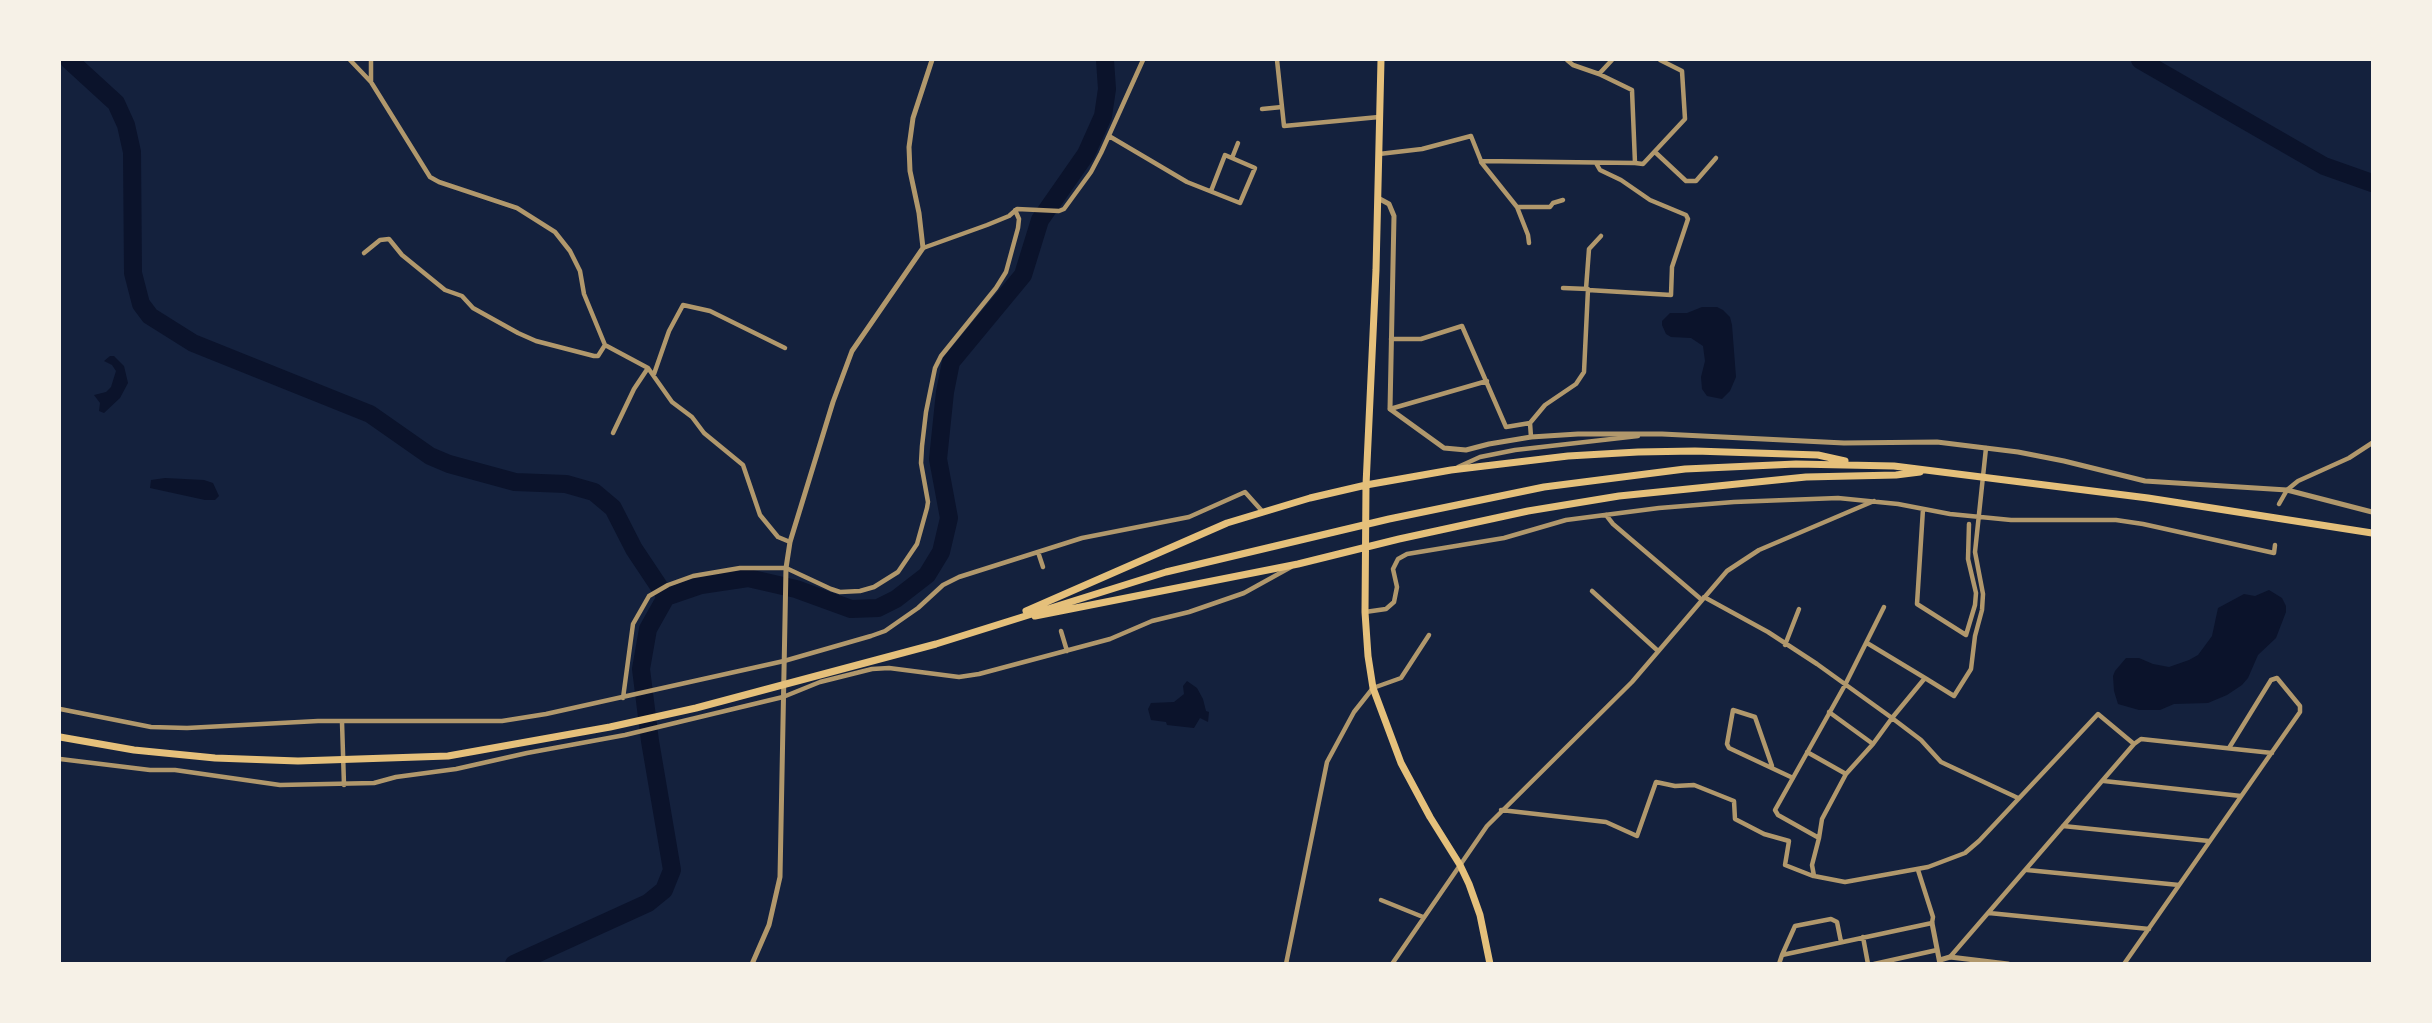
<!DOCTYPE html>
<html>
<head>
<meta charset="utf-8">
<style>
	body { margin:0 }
	#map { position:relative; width:2432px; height:1023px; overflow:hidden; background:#14213d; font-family:Lato,sans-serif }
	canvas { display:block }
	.frame { position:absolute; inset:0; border:61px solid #f6f1e7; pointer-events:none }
</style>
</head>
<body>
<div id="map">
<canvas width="2432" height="1023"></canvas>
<div class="frame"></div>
</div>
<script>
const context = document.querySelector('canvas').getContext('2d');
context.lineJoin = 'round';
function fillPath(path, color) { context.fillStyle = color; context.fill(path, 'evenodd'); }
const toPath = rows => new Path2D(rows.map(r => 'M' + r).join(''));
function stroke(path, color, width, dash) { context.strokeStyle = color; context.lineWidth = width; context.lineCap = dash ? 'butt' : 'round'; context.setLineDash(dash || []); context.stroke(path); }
fillPath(toPath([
	[1702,307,1717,307,1723,310,1730,317,1732,325,1736,377,1730,391,1722,399,1707,396,1702,389,1701,377,1705,361,1703,346,1691,338,1671,337,1666,334,1662,325,1662,321,1670,313,1687,313],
	[110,356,114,356,124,366,128,383,120,398,104,413,99,411,100,403,94,395,106,392,111,387,116,371,112,365,104,361],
	[165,478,204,480,213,483,219,496,215,500,205,500,150,488,151,480],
	[2269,590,2282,598,2286,606,2286,612,2276,638,2258,655,2248,678,2242,685,2227,695,2208,703,2174,704,2160,710,2139,710,2118,704,2114,691,2113,676,2115,671,2126,658,2139,658,2153,664,2169,667,2189,660,2198,655,2212,636,2218,608,2244,594,2255,596],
	[1187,681,1197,688,1203,699,1206,711,1209,712,1208,722,1200,718,1194,728,1167,725,1166,722,1151,720,1148,709,1151,703,1174,702,1184,694,1183,686]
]), '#0b132b');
stroke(toPath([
	[69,60,116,103,126,125,132,152,133,273,141,304,150,316,193,343,370,414,430,456,449,464,515,482,566,484,594,492,613,508,634,549,666,597],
	[2140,60,2324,166,2372,183],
	[514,964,648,903,664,890,672,870,650,741,641,669,648,629,666,597,701,585,748,578,796,589,851,609,878,608,896,599,927,575,941,552,949,518,938,459,945,392,951,362,1023,275,1040,220,1086,154,1103,116,1107,89,1105,60]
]), '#0b132b', 18);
stroke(toPath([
	[350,60,371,82,430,177,439,182,517,208,555,232,570,251,580,271,584,294,605,345,648,368,672,402,692,417,704,433,743,465,760,515,778,537,790,542],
	[371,60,371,82],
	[1277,60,1284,126,1379,117],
	[1599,74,1612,60],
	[1262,109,1282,107],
	[1109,136,1187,182,1240,203,1255,168,1225,155,1211,191],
	[1655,152,1686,181,1696,181,1716,158],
	[1379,154,1422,149,1471,136,1481,161,1635,163,1632,90,1599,74,1573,65,1567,60],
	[1232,158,1238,143],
	[1481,162,1517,207,1550,207,1553,203,1563,200],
	[1635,163,1643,164,1685,119,1682,71,1660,60],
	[1517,207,1528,235,1529,243],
	[923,248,987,225,1009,216,1017,209,1059,211,1064,209,1091,172,1101,153,1143,60],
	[364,253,380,240,389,239,402,255,445,290,462,296,473,308,518,333,536,341,594,356,598,356,605,345],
	[1586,289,1589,249,1601,236],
	[1588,290,1671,295,1672,267,1688,219,1686,215,1650,200,1621,180,1600,170,1596,163],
	[1391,339,1421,339,1462,326,1506,427,1530,423,1531,437],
	[654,374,669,331,683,305,710,311,785,348],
	[1390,409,1487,381],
	[1530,423,1545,405,1576,384,1584,372,1588,289,1563,288],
	[613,433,634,389,648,368],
	[1458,467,1480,457,1515,450,1638,436],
	[2279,504,2287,490,2298,481,2349,458,2372,443],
	[1923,509,1917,604,1966,635,1975,605,1976,593,1968,559,1969,524],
	[1606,515,1613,524,1702,600],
	[1038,552,1043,567],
	[1592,591,1658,651],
	[1704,597,1768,632,1817,664,1892,718,1925,678,1954,696,1971,669,1975,636,1982,610,1983,594,1975,552,1986,448],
	[1884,607,1845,685,1775,810,1778,815,1819,838,1822,819,1846,774,1873,744,1892,718,1921,740,1941,762,2018,798],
	[1365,612,1386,609,1394,602,1397,587,1393,569,1398,559,1407,554,1504,538,1566,520,1659,508,1734,502,1838,498,1898,504,1950,514,2011,520,2116,520,2143,524,2274,553,2275,545],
	[1061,631,1067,651],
	[1867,643,1925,678],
	[1785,645,1799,609],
	[623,698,633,624,649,596,668,585,693,576,740,568,786,568,831,589,840,592,860,591,874,587,898,572,917,544,927,508,928,502,921,463,922,446,926,412,935,368,941,356,996,288,1006,272,1018,228,1019,219,1015,210],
	[60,709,151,727,187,728,318,721,502,721,546,714,784,661,871,636,885,631,918,608,943,585,959,577,1082,538,1189,517,1245,492,1262,511],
	[1829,712,1873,744],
	[342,722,344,785],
	[1807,752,1846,774],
	[60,759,150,770,175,770,280,785,374,783,396,777,456,769,527,753,625,735,783,697,820,682,872,669,889,668,959,677,979,674,1110,639,1152,621,1189,612,1244,593,1291,567],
	[1772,766,1755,717,1733,710,1727,744,1729,748,1793,778],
	[2104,781,2241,796],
	[1501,810,1606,822,1637,836,1656,782,1675,786,1694,785,1734,801,1735,819,1764,834,1789,841,1785,865,1813,876],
	[2063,826,2209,841],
	[1819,838,1812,865,1814,876,1845,882,1928,867,1965,853,1979,841,2098,714,2134,744],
	[2027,870,2179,885],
	[1381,900,1423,917],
	[1989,913,2149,929],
	[1863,937,1868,964],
	[1782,955,1795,926,1831,919,1837,922,1841,942],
	[1950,957,2134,744,2141,739,2272,753],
	[1286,964,1327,762,1354,712,1373,688,1401,678,1429,635],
	[1392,964,1487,826,1632,682,1727,571,1759,550,1874,501],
	[1779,964,1782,955,1932,923,1933,917,1918,870],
	[1874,964,1937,950],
	[2124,964,2300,712,2300,706,2277,678,2271,680,2229,748]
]), '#b1986c', 4.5);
stroke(toPath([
	[1378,198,1389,204,1394,216,1390,409,1444,448,1466,450,1489,444,1531,437,1578,434,1662,434,1844,443,1937,442,2018,452,2064,461,2145,481,2287,490,2372,512],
	[1932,923,1940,964],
	[1940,960,1950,957,2008,964],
	[752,964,769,925,780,877,786,568,790,542,833,402,852,351,923,248,919,213,910,171,909,147,913,118,932,60]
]), '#b1986c', 5);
stroke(toPath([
	[1381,60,1376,270,1366,485,1365,612,1368,656,1373,688,1401,763,1430,817,1460,865,1469,884,1480,915,1490,964],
	[1026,611,1227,523,1310,498,1366,485,1451,470,1568,456,1638,452,1695,451,1818,455,1845,461],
	[1035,616,1298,564,1399,539,1528,511,1619,496,1806,477,1896,475,1920,472],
	[60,737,134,750,215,758,298,761,448,756,610,727,696,708,936,644,1166,572,1389,519,1544,487,1685,469,1796,464,1894,466,2148,498,2372,533]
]), '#e5c07b', 7);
</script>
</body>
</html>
